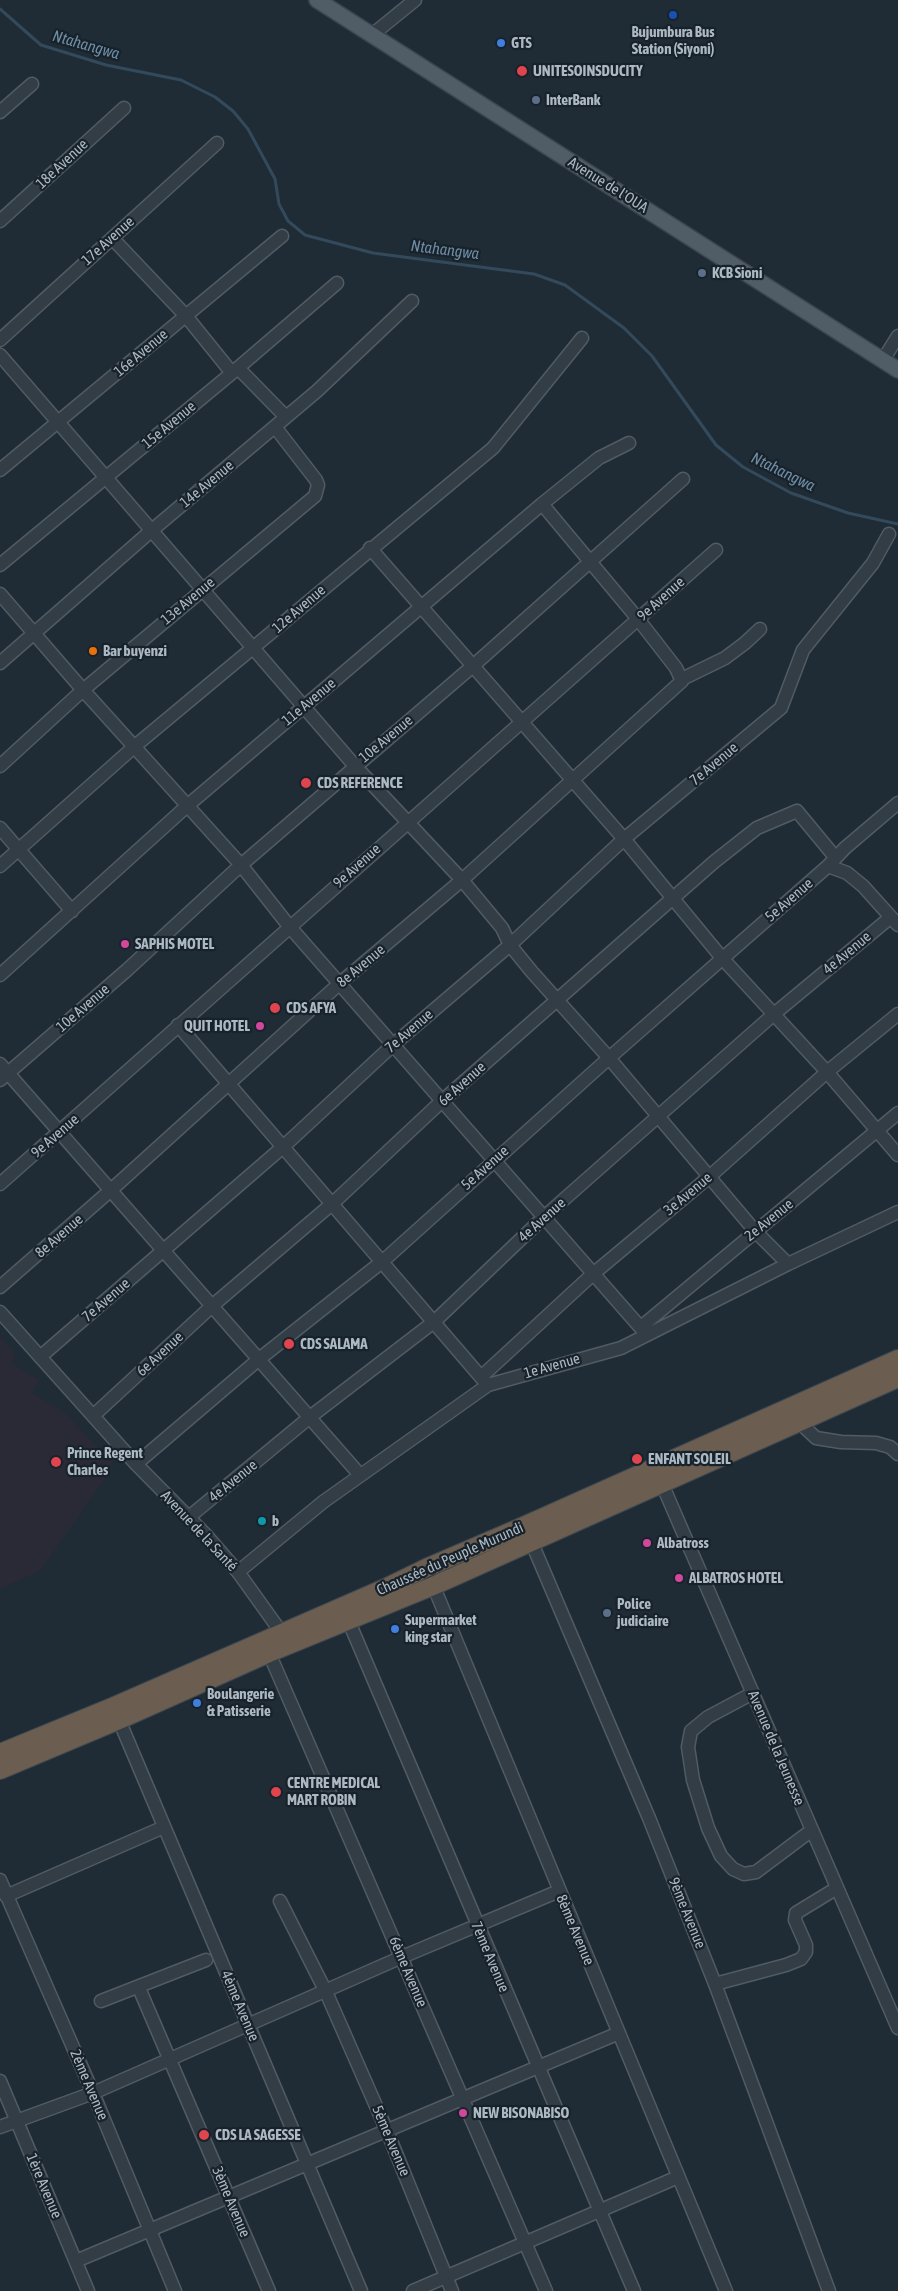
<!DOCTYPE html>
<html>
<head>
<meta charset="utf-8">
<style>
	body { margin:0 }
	canvas { display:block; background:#1f2b35 }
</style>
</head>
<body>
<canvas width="898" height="2291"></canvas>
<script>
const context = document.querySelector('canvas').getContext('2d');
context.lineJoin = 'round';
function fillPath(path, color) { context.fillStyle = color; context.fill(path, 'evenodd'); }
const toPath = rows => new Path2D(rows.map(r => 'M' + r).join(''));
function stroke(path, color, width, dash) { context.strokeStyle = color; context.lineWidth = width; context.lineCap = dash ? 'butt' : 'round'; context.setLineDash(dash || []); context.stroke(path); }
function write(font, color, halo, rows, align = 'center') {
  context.font = font + ' "Asap Condensed",sans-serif'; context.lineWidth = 4.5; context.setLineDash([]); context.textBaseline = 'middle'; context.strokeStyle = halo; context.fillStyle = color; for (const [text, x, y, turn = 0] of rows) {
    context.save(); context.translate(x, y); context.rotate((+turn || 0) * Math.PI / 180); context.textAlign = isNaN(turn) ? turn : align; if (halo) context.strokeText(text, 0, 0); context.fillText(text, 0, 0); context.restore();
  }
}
fillPath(toPath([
	[0,1337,16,1355,11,1363,39,1380,32,1393,66,1413,102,1453,105,1449,115,1458,110,1466,112,1468,40,1571,0,1589]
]), '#2a2a37');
stroke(toPath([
	[0,9,41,45,106,65,181,80,215,97,233,111,248,129,275,179,279,204,288,221,305,235,373,253,534,274,565,285,624,328,652,356,716,445,743,467,791,493,848,513,898,524]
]), '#334a5c', 3);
const minor = toPath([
	[372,35,415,0],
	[0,112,32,84],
	[0,221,124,108],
	[112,238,186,316,232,373],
	[0,340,217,143],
	[0,355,355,766,462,880,502,928,510,945,532,972,609,1058,755,1231,788,1264],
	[883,360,898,336],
	[238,368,286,417],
	[0,470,282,236],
	[370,548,624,839,722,958,827,1072,898,1155],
	[0,565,232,373,337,283],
	[0,594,83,690,241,865,289,926,647,1335],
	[0,663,151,531,317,391,412,301],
	[682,679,725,658,745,643,760,629],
	[0,766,83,690,315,496,318,485,316,480,275,427],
	[0,828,72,911],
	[0,866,135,746,493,448,582,338],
	[828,866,847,873,863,886,898,925],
	[0,975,187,806,542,504,599,458,629,443],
	[178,1025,486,1383],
	[0,1064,360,1475],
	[0,1080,127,970,241,865,474,665,683,479],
	[0,1184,716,550],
	[0,1287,111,1190,339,984,462,880,682,681,676,668,638,619,542,504],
	[0,1312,136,1464,205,1534,238,1572,286,1639],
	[641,1327,898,1113],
	[40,1357,284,1146,393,1045,510,945,624,839,781,708,803,650,873,563,889,534],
	[481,1377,593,1274,709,1177,827,1072,898,1014],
	[94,1415,212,1306,333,1203,442,1101,714,862,757,828,797,811,835,857],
	[799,1422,816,1438,841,1442,876,1443,890,1447,898,1454],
	[136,1464,258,1360,383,1261,609,1058,828,866,845,848,898,803],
	[659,1477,898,2028],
	[189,1517,310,1417,435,1321,544,1217,774,1014,891,917],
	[531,1541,649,1818,715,1984,829,2291],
	[426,1568,726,2291],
	[238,1572,323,1502,488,1385,621,1348,788,1264,898,1212],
	[349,1622,634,2291],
	[269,1653,546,2291],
	[753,1693,708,1717,691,1731,688,1747,693,1780,708,1828,721,1856,733,1869,744,1874,756,1872,812,1830],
	[119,1720,361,2291],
	[0,1880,93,2093,175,2291],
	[6,1896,164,1827],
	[280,1901,326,1992,387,2131,452,2291],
	[715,1984,786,1965,801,1959,806,1952,806,1945,795,1920,796,1913,837,1888],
	[139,1988,269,2291],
	[101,2001,206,1960],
	[0,2081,88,2291],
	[0,2127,93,2093,402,1957,559,1891],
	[76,2261,619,2033],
	[413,2291,678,2177]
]);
const major = toPath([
	[317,0,898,370]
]);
const highway = toPath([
	[0,1753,112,1707,385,1588,426,1568,519,1528,898,1359],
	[0,1770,119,1720,269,1653,433,1586,898,1378]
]);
stroke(minor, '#505b64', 15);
stroke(major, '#3c464f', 18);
stroke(highway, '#3d4850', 20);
stroke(minor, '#333d45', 12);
stroke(major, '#505c66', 15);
stroke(highway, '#6b5d50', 18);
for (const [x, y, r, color] of [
	[673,15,5,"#1a4fb4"],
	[501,43,5,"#3f7fe0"],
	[522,71,6,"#e0444e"],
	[536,100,5,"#5c6f8a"],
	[702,273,5,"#5c6f8a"],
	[93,651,5,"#e8710a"],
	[306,783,6,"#e0444e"],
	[125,944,5,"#d1479c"],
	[275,1008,6,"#e0444e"],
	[260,1026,5,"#d1479c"],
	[289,1344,6,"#e0444e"],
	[637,1459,6,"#e0444e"],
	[56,1462,6,"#e0444e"],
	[262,1521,5,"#0f9aa8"],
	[647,1543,5,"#d1479c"],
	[679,1578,5,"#d1479c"],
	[607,1613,5,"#5c6f8a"],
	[395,1629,5,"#3f7fe0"],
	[197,1703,5,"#3f7fe0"],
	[276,1792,6,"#e0444e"],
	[463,2113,5,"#d1479c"],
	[204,2135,6,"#e0444e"]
]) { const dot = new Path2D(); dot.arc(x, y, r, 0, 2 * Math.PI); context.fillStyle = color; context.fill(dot); stroke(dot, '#18222a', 2); }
write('bold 15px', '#acb8c3', '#18222a', [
	["Bujumbura Bus",673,32,"center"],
	["Station (Siyoni)",673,49,"center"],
	["GTS",511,43],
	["UNITESOINSDUCITY",533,71],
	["InterBank",546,100],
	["KCB Sioni",712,273],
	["Bar buyenzi",103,651],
	["CDS REFERENCE",317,783],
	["SAPHIS MOTEL",135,944],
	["CDS AFYA",286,1008],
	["QUIT HOTEL",250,1026,"right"],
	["CDS SALAMA",300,1344],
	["Prince Regent",67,1453],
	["Charles",67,1470],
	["ENFANT SOLEIL",648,1459],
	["b",272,1521],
	["Albatross",657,1543],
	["ALBATROS HOTEL",689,1578],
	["Police",617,1604],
	["judiciaire",617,1621],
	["Supermarket",405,1620],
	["king star",405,1637],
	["Boulangerie",207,1694],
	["& Patisserie",207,1711],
	["CENTRE MEDICAL",287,1783],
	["MART ROBIN",287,1800],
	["NEW BISONABISO",473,2113],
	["CDS LA SAGESSE",215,2135]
], 'left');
write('15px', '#acb8c3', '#18222a', [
	["18e Avenue",62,164,-43],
	["Avenue de l'OUA",608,185,32],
	["17e Avenue",108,241,-42],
	["16e Avenue",141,353,-40],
	["15e Avenue",169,425,-40],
	["14e Avenue",207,484,-40],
	["9e Avenue",661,599,-42],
	["13e Avenue",188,601,-40],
	["12e Avenue",299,609,-41],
	["11e Avenue",309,702,-40],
	["10e Avenue",386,739,-40],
	["7e Avenue",714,764,-40],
	["9e Avenue",357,866,-42],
	["5e Avenue",789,900,-41],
	["4e Avenue",847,953,-40],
	["8e Avenue",361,966,-40],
	["10e Avenue",83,1008,-41],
	["7e Avenue",409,1031,-41],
	["6e Avenue",462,1084,-42],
	["9e Avenue",55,1136,-41],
	["5e Avenue",485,1168,-42],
	["3e Avenue",688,1194,-40],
	["4e Avenue",542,1220,-42],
	["2e Avenue",769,1220,-39],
	["8e Avenue",59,1236,-41],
	["7e Avenue",106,1300,-41],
	["6e Avenue",160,1354,-43],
	["1e Avenue",552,1366,-16],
	["4e Avenue",233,1481,-39],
	["Avenue de la Santé",199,1531,47],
	["Chaussée du Peuple Murundi",450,1559,-24],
	["Avenue de la Jeunesse",776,1748,67],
	["9ème Avenue",687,1913,68],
	["8ème Avenue",575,1930,67],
	["7ème Avenue",490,1957,67],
	["6ème Avenue",408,1972,67],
	["4ème Avenue",240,2006,67],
	["2ème Avenue",89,2085,67],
	["5ème Avenue",391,2141,67],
	["1ère Avenue",44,2186,67],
	["3ème Avenue",231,2202,67]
]);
write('italic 16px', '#6e8da6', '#18222a', [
	["Ntahangwa",86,45,16],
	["Ntahangwa",445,250,7],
	["Ntahangwa",783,472,26]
]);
</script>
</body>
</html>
